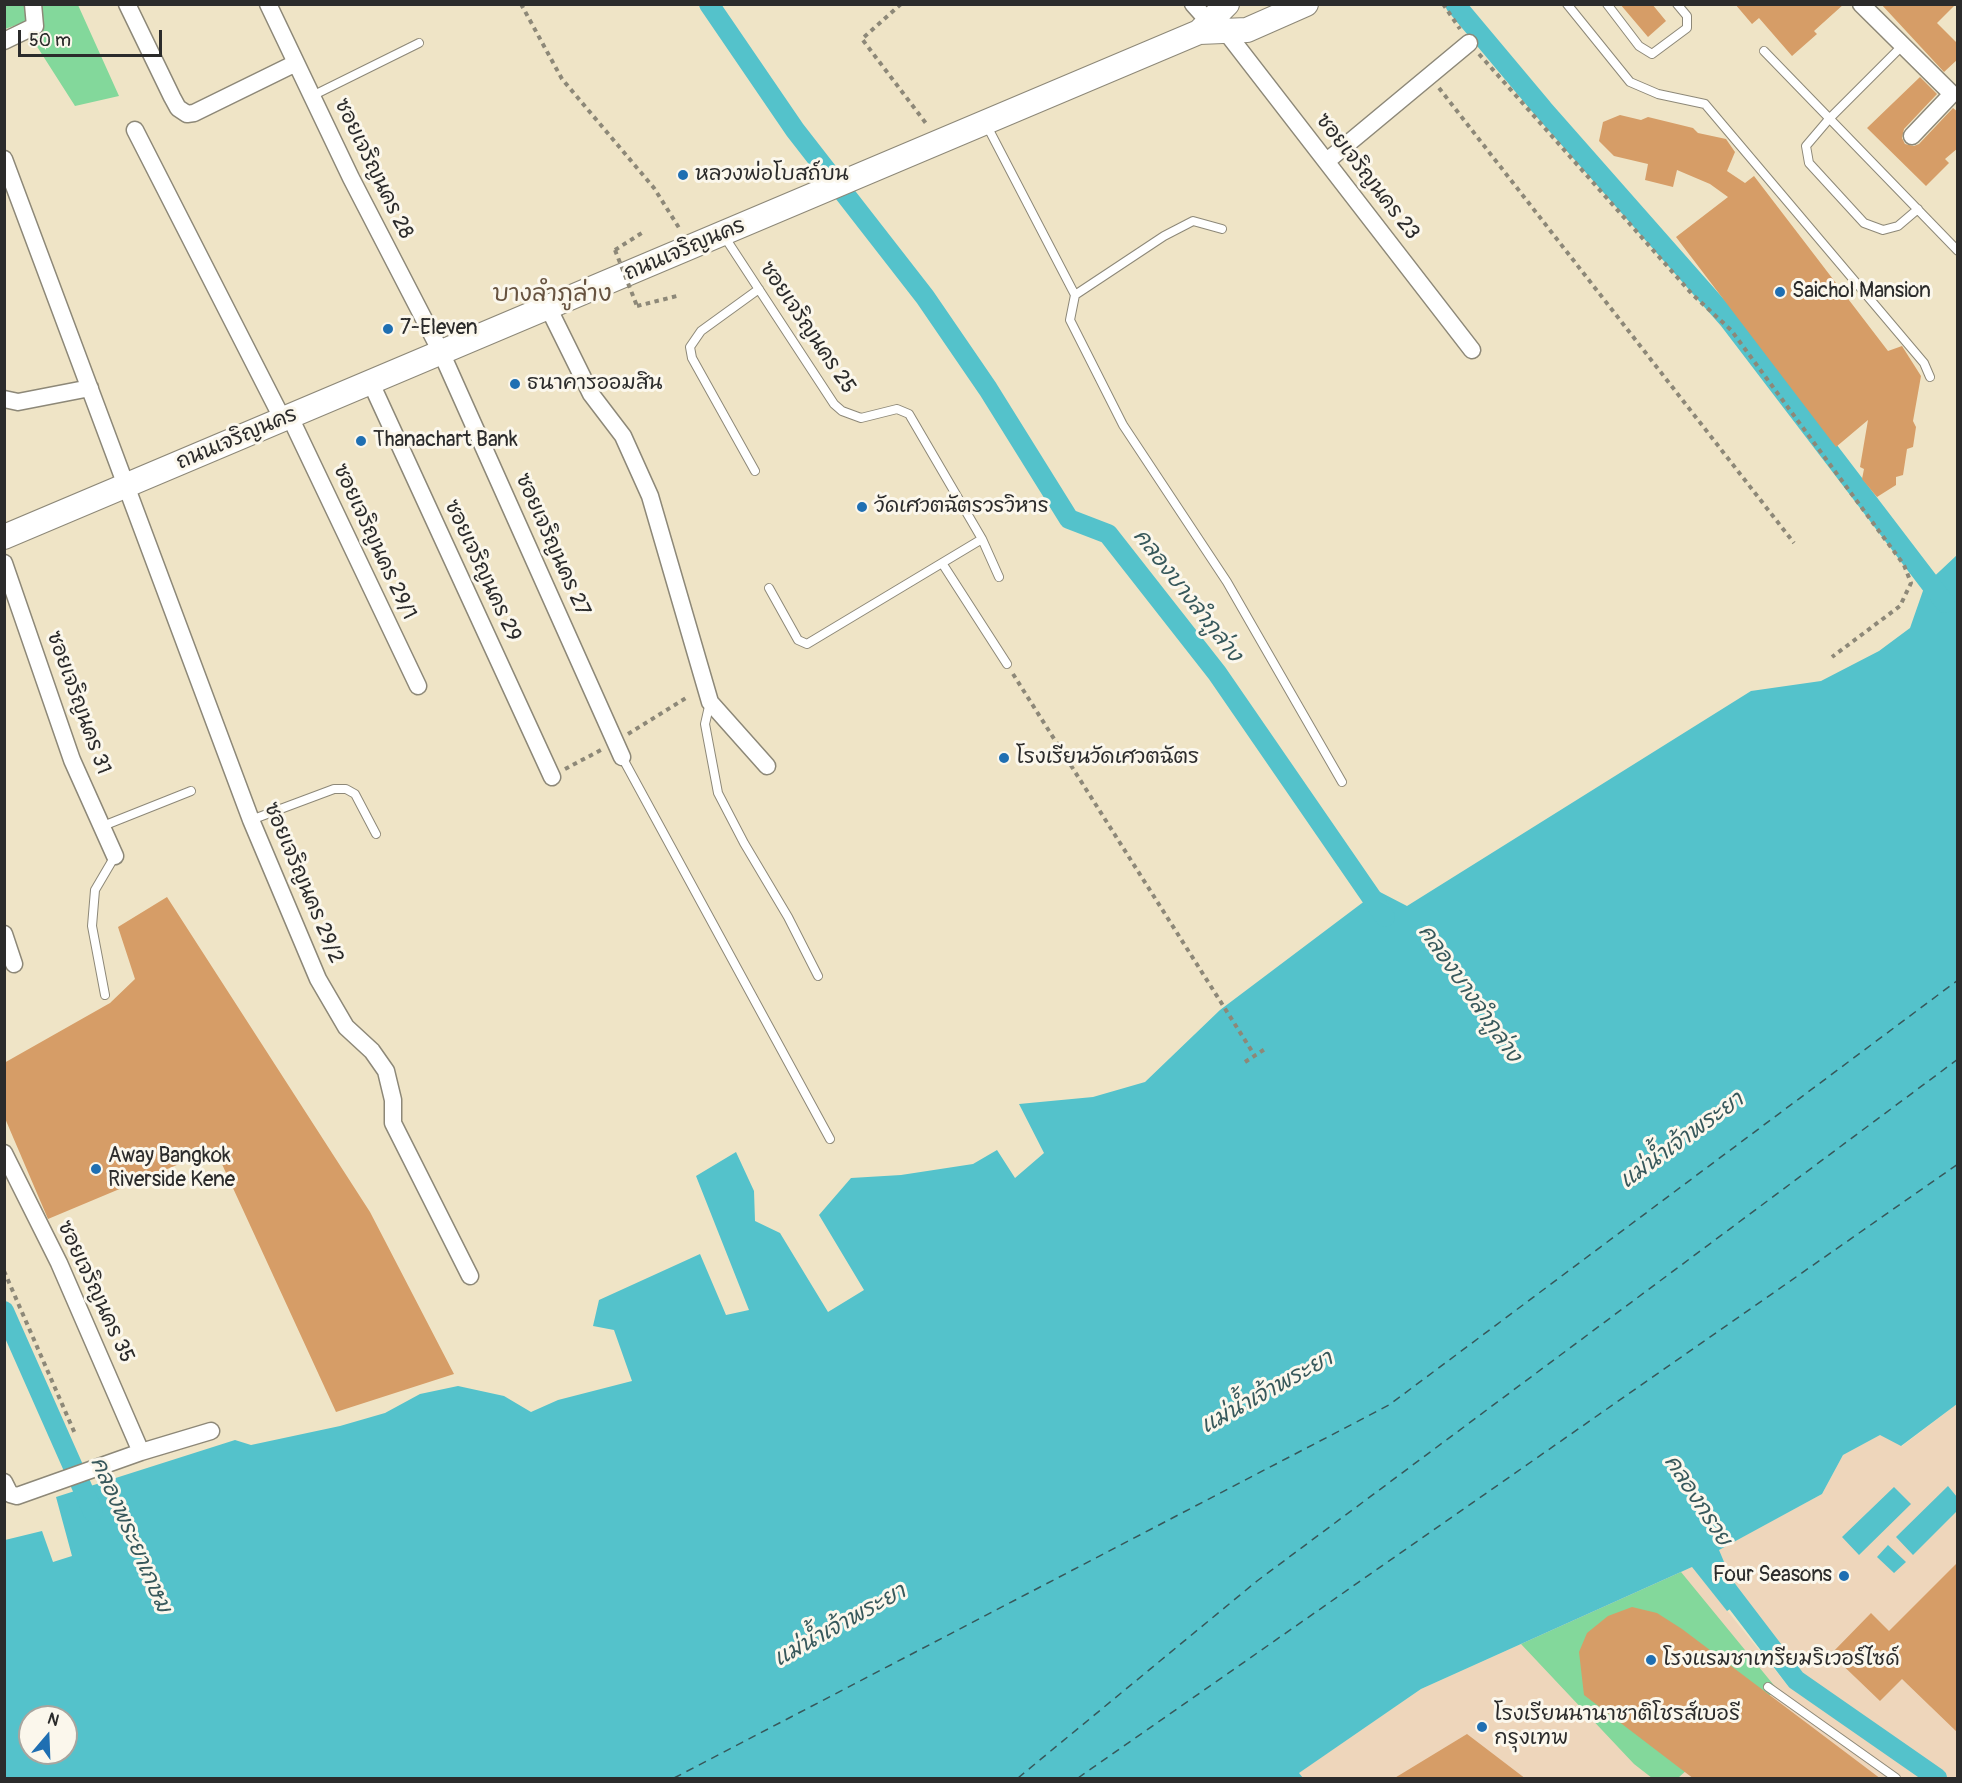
<!DOCTYPE html>
<html>
<head>
<meta charset="utf-8">
<style>
	body { margin:0 }
	#map { position:relative; width:1962px; height:1783px; overflow:hidden; background:#efe4c6; font-family:Pangolin,sans-serif }
	canvas { display:block }
	.frame { position:absolute; inset:0; border:6px solid #2b2b2b; pointer-events:none }
	.north { position:absolute; left:18px; top:1705px; width:60px; height:60px; box-sizing:border-box; background:#fbf7ec; border:2px solid #a8a59f; border-radius:50%; rotate:19deg; font-size:16px; font-weight:700; line-height:24px; text-align:center; color:#2b2b2b }
	.north::after { content:''; display:block; margin:auto; width:21px; height:27px; background:#1f6fb2; clip-path:polygon(50% 0,100% 100%,50% 72%,0 100%) }
	.scale { position:absolute; left:18px; top:30px; width:144px; height:27px; box-sizing:border-box; border:3px solid #2b2b2b; border-top:0; padding-left:8px; font-size:18px; line-height:21px; white-space:nowrap; color:#2b2b2b; -webkit-text-stroke:4px #fbf7ec; paint-order:stroke }
</style>
</head>
<body>
<div id="map">
<canvas width="1962" height="1783"></canvas>
<div class="frame"></div>
<div class="north">N</div>
<div class="scale">50 m</div>
</div>
<script>
const context = document.querySelector('canvas').getContext('2d');
context.lineJoin = 'round';
function fillPath(path, color) { context.fillStyle = color; context.fill(path, 'evenodd'); }
const toPath = rows => new Path2D(rows.map(r => 'M' + r).join(''));
function stroke(path, color, width, dash) { context.strokeStyle = color; context.lineWidth = width; context.lineCap = dash ? 'butt' : 'round'; context.setLineDash(dash || []); context.stroke(path); }
function write(font, color, halo, rows, align = 'center') {
  context.font = font + ' Pangolin,"Playpen Sans Thai",sans-serif'; context.lineWidth = 6; context.setLineDash([]); context.textBaseline = 'middle'; context.strokeStyle = halo; context.fillStyle = color; for (const [text, x, y, turn = 0] of rows) {
    context.save(); context.translate(x, y); context.rotate((+turn || 0) * Math.PI / 180); context.textAlign = isNaN(turn) ? turn : align; if (halo) context.strokeText(text, 0, 0); context.fillText(text, 0, 0); context.restore();
  }
}
fillPath(toPath([
	[1957,1404,1957,1778,1942,1778,1798,1678,1741,1602,1718,1550,1822,1494,1843,1455,1881,1434,1902,1446],
	[1692,1567,1788,1686,1921,1778,1291,1778,1421,1689]
]), '#eed6bb');
fillPath(toPath([
	[5,5,78,5,119,96,75,106,22,23,5,29],
	[1681,1572,1777,1689,1678,1778,1652,1778,1634,1764,1521,1644]
]), '#83d89b');
fillPath(toPath([
	[1957,555,1957,1404,1901,1446,1880,1435,1843,1455,1822,1494,1719,1550,1741,1602,1727,1611,1692,1567,1421,1689,1299,1773,1303,1778,5,1778,5,1540,42,1531,53,1562,72,1556,56,1497,235,1440,251,1445,340,1426,385,1413,420,1394,458,1386,504,1396,531,1412,558,1400,632,1381,614,1330,593,1326,599,1300,700,1254,726,1315,749,1310,696,1176,736,1152,754,1191,755,1221,780,1233,828,1312,864,1290,819,1215,851,1178,901,1175,973,1164,997,1150,1015,1178,1044,1153,1019,1104,1093,1097,1145,1082,1220,1010,1378,891,1407,906,1751,691,1821,681,1879,651,1910,628,1925,585],
	[30,1717,66,1717,66,1753,30,1753],
	[1948,1486,1957,1497,1957,1511,1913,1555,1896,1537],
	[1894,1487,1911,1504,1859,1555,1842,1537],
	[1888,1545,1906,1562,1894,1573,1877,1557]
]), '#54c2cb');
stroke(toPath([
	[709,4,795,130,925,297,988,389,1069,519,1108,534,1217,673,1385,917],
	[1455,4,1543,109,1729,320,1945,603],
	[4,1311,93,1512],
	[1722,1583,1796,1680,1937,1778]
]), '#54c2cb', 20);
stroke(toPath([
	[674,1778,1389,1405,1958,980],
	[1018,1778,1257,1581,1958,1059],
	[1078,1778,1958,1164]
]), '#37585b', 1.5, [8, 6]);
fillPath(toPath([
	[1620,4,1652,4,1666,21,1648,37],
	[1735,4,1844,4,1814,31,1817,34,1792,56,1759,18,1752,24],
	[1881,4,1956,4,1937,23,1958,44,1958,59,1944,72],
	[1920,77,1937,94,1904,129,1902,138,1905,144,1914,146,1919,144,1953,108,1958,112,1958,148,1945,159,1949,163,1926,186,1867,128],
	[1620,115,1641,120,1648,117,1693,128,1698,133,1726,139,1735,152,1727,171,1745,183,1754,176,1888,351,1902,346,1921,376,1913,421,1916,427,1913,447,1907,449,1903,475,1896,477,1896,485,1877,497,1862,479,1864,469,1860,467,1868,420,1836,447,1676,237,1728,197,1710,184,1677,170,1673,187,1645,180,1648,164,1614,156,1599,141,1603,122],
	[167,897,370,1212,454,1374,336,1412,215,1149,48,1219,4,1116,4,1063,110,1003,135,979,118,927],
	[1958,1562,1958,1733,1902,1679,1880,1701,1831,1654,1871,1613,1889,1631],
	[1632,1607,1657,1613,1682,1629,1881,1779,1694,1779,1584,1695,1579,1652,1587,1633,1608,1616],
	[1467,1734,1526,1779,1393,1779]
]), '#d69d67');
const lane = toPath([
	[1567,4,1630,82,1658,94,1705,104,1924,363,1930,377],
	[1607,4,1639,46,1652,54,1687,28,1687,16,1677,4],
	[1902,46,1829,119,1806,146,1809,163,1864,223,1883,230,1898,226,1918,209],
	[1764,51,1958,251],
	[312,96,419,43],
	[986,124,1075,295,1164,236,1193,221,1222,229],
	[724,236,834,404,842,411,861,418,897,409,909,414,982,539,999,577],
	[1075,295,1070,320,1123,425,1227,582,1342,782],
	[755,471,692,358,690,347,701,331,759,289],
	[982,539,942,563,1007,664],
	[769,588,798,640,807,644,942,563],
	[710,702,705,724,718,793,744,843,788,917,818,976],
	[622,757,830,1139],
	[251,820,334,789,346,789,355,794,376,834],
	[103,826,191,791],
	[105,995,92,926,95,890,115,856],
	[1768,1687,1896,1778]
]);
const street = toPath([
	[127,4,172,97,178,108,187,114,194,113,296,63],
	[268,4,351,178,441,352,622,757],
	[1193,4,1209,22],
	[1861,4,1952,94,1912,136],
	[1226,32,1472,350],
	[4,41,35,26,33,4],
	[135,130,283,420],
	[4,159,251,820,318,979,346,1027,372,1051,386,1071,393,1100,393,1123,470,1276],
	[1327,161,1469,43],
	[548,307,591,394,623,436,650,496,710,702,767,766],
	[371,383,552,777],
	[4,399,18,402,90,388],
	[290,417,418,686],
	[4,563,72,760,115,856],
	[4,934,14,964],
	[4,1153,59,1263,141,1452],
	[4,1482,10,1494,17,1496,141,1452,211,1431]
]);
const secondary = toPath([
	[1199,32,1247,30,1306,4],
	[4,537,1199,32,1227,4]
]);
stroke(lane, '#8d8878', 10);
stroke(street, '#8d8878', 19);
stroke(secondary, '#8d8878', 26);
stroke(toPath([
	[521,4,562,79,654,188,681,231],
	[901,4,862,39,928,126],
	[1443,4,1460,29],
	[1479,54,1692,294,1731,330,1904,565,1911,583,1900,606,1832,657],
	[1439,88,1794,543],
	[615,250,645,231],
	[637,306,677,296],
	[1013,674,1255,1056],
	[628,734,686,698],
	[565,769,601,750],
	[1245,1062,1265,1049],
	[4,1271,76,1436]
]), '#8d8878', 4, [4.5, 4.5]);
stroke(lane, '#fff', 8);
stroke(street, '#fff', 16);
stroke(secondary, '#fff', 24);
stroke(toPath([
	[615,250,637,306]
]), '#8d8878', 4, [4.5, 4.5]);
for (const [x, y, r, color] of [
	[683,175,6,"#1f6fb2"],
	[1780,292,6,"#1f6fb2"],
	[388,329,6,"#1f6fb2"],
	[515,384,6,"#1f6fb2"],
	[361,441,6,"#1f6fb2"],
	[862,507,6,"#1f6fb2"],
	[1004,758,6,"#1f6fb2"],
	[96,1169,6,"#1f6fb2"],
	[1844,1576,6,"#1f6fb2"],
	[1651,1660,6,"#1f6fb2"],
	[1482,1727,6,"#1f6fb2"]
]) { const dot = new Path2D(); dot.arc(x, y, r, 0, 2 * Math.PI); context.fillStyle = color; context.fill(dot); stroke(dot, '#fbf7ec', 2); }
write('21px', '#2b2b2b', '#fbf7ec', [
	["ซอยเจริญนคร 28",373,169,64],
	["ซอยเจริญนคร 23",1367,177,52],
	["ถนนเจริญนคร",685,250,-23],
	["ซอยเจริญนคร 25",807,328,56],
	["ถนนเจริญนคร",237,439,-23],
	["ซอยเจริญนคร 29/1",374,542,65],
	["ซอยเจริญนคร 27",552,545,66],
	["ซอยเจริญนคร 29",482,571,65],
	["ซอยเจริญนคร 31",78,703,70],
	["ซอยเจริญนคร 29/2",303,883,67],
	["ซอยเจริญนคร 35",95,1292,65]
]);
write('21px', '#2b2b2b', '#fbf7ec', [
	["หลวงพ่อโบสถ์บน",695,175],
	["Saichol Mansion",1792,292],
	["7-Eleven",400,329],
	["ธนาคารออมสิน",527,384],
	["Thanachart Bank",373,441],
	["วัดเศวตฉัตรวรวิหาร",874,507],
	["โรงเรียนวัดเศวตฉัตร",1016,758],
	["Away Bangkok",108,1157],
	["Riverside Kene",108,1181],
	["Four Seasons",1832,1576,"right"],
	["โรงแรมชาเทรียมริเวอร์ไซด์",1663,1660],
	["โรงเรียนนานาชาติโชรส์เบอรี",1494,1715],
	["กรุงเทพ",1494,1739]
], 'left');
write('italic 22px', '#37585b', '#fbf7ec', [
	["คลองบางลำภูล่าง",1187,596,52],
	["คลองบางลำภูล่าง",1469,994,55],
	["แม่น้ำเจ้าพระยา",1682,1141,-36],
	["แม่น้ำเจ้าพระยา",1267,1393,-29],
	["คลองกรวย",1697,1501,57],
	["คลองพระยาเกษม",130,1535,66],
	["แม่น้ำเจ้าพระยา",840,1626,-29]
]);
write('24px', '#675340', '#fbf7ec', [
	["บางลำภูล่าง",552,295]
]);
</script>
</body>
</html>
